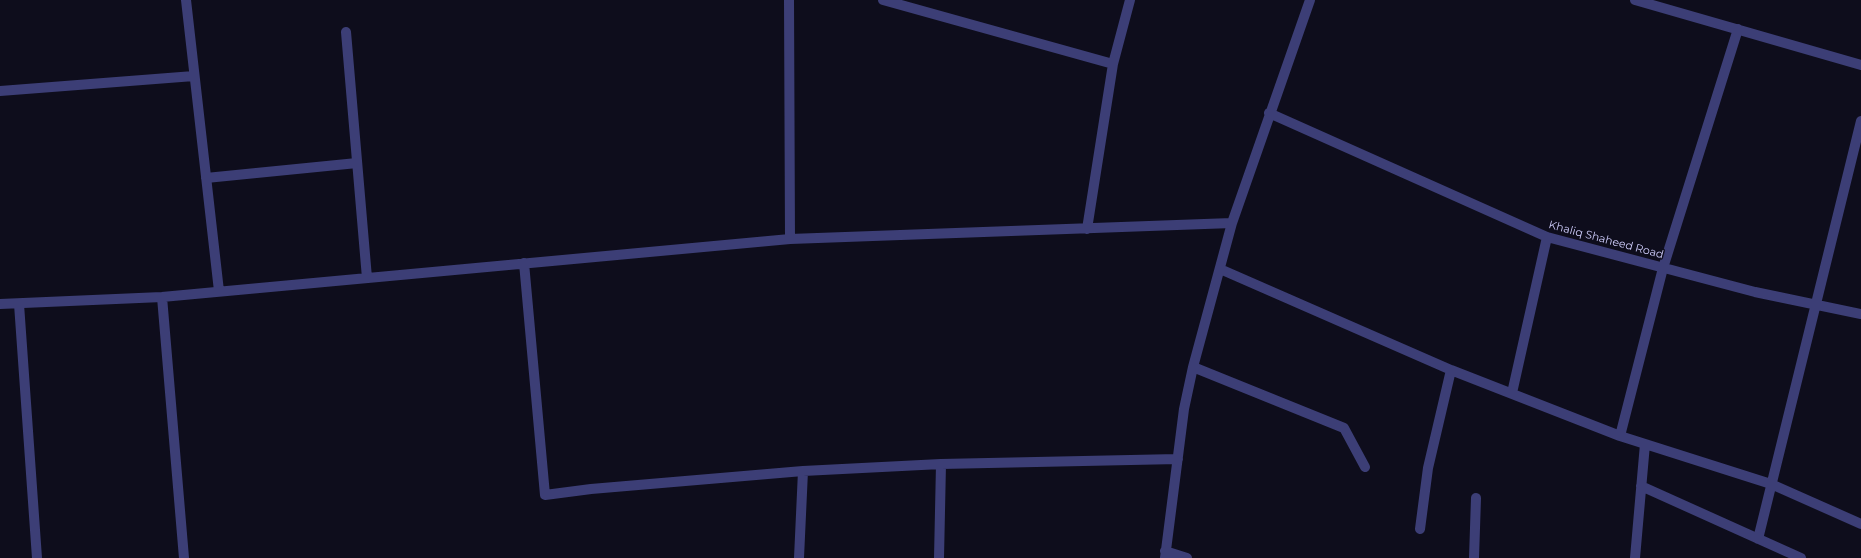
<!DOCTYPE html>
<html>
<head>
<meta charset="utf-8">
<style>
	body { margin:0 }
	canvas { display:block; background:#0e0d1c }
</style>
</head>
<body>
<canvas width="1861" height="558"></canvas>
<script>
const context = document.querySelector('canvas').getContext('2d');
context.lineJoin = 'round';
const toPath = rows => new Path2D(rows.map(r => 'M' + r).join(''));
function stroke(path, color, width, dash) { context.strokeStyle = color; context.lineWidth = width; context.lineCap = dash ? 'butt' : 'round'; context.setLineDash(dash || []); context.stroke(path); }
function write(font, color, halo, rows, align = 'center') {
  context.font = font + ' Montserrat,sans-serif'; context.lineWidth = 3; context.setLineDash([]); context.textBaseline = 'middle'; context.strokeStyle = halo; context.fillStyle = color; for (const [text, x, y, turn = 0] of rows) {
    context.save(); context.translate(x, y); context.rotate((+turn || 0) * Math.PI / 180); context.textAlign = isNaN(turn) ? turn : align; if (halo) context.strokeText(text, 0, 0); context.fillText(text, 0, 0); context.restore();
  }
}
stroke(toPath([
	[186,0,219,291],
	[789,0,790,239],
	[883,0,1113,64],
	[1635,0,1861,65],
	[346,32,367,278],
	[0,91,194,76],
	[1269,113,1547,237,1755,292,1861,314],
	[206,178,357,163],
	[1087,229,1113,64,1130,0],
	[524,263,545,495,591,489,803,471,941,464,1178,459],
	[1220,269,1451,370,1620,436,1771,484,1861,524],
	[162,297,184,558],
	[0,304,162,297,790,239,1232,223],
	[19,304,37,558],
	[1193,367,1344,428,1365,467],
	[1512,393,1547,237],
	[1620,436,1663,268,1738,29],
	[1641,486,1801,558],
	[1420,529,1428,468,1451,370],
	[1758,539,1861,121],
	[1165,551,1187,558],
	[799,558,803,471],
	[939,558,941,464],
	[1165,558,1184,409,1193,367,1232,223,1310,0],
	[1474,558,1476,498],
	[1635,558,1645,444]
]), '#3c3e76', 10);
write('11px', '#ceccfa', '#0e0d1c', [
	["Khaliq Shaheed Road",1606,240,15]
]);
</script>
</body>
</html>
